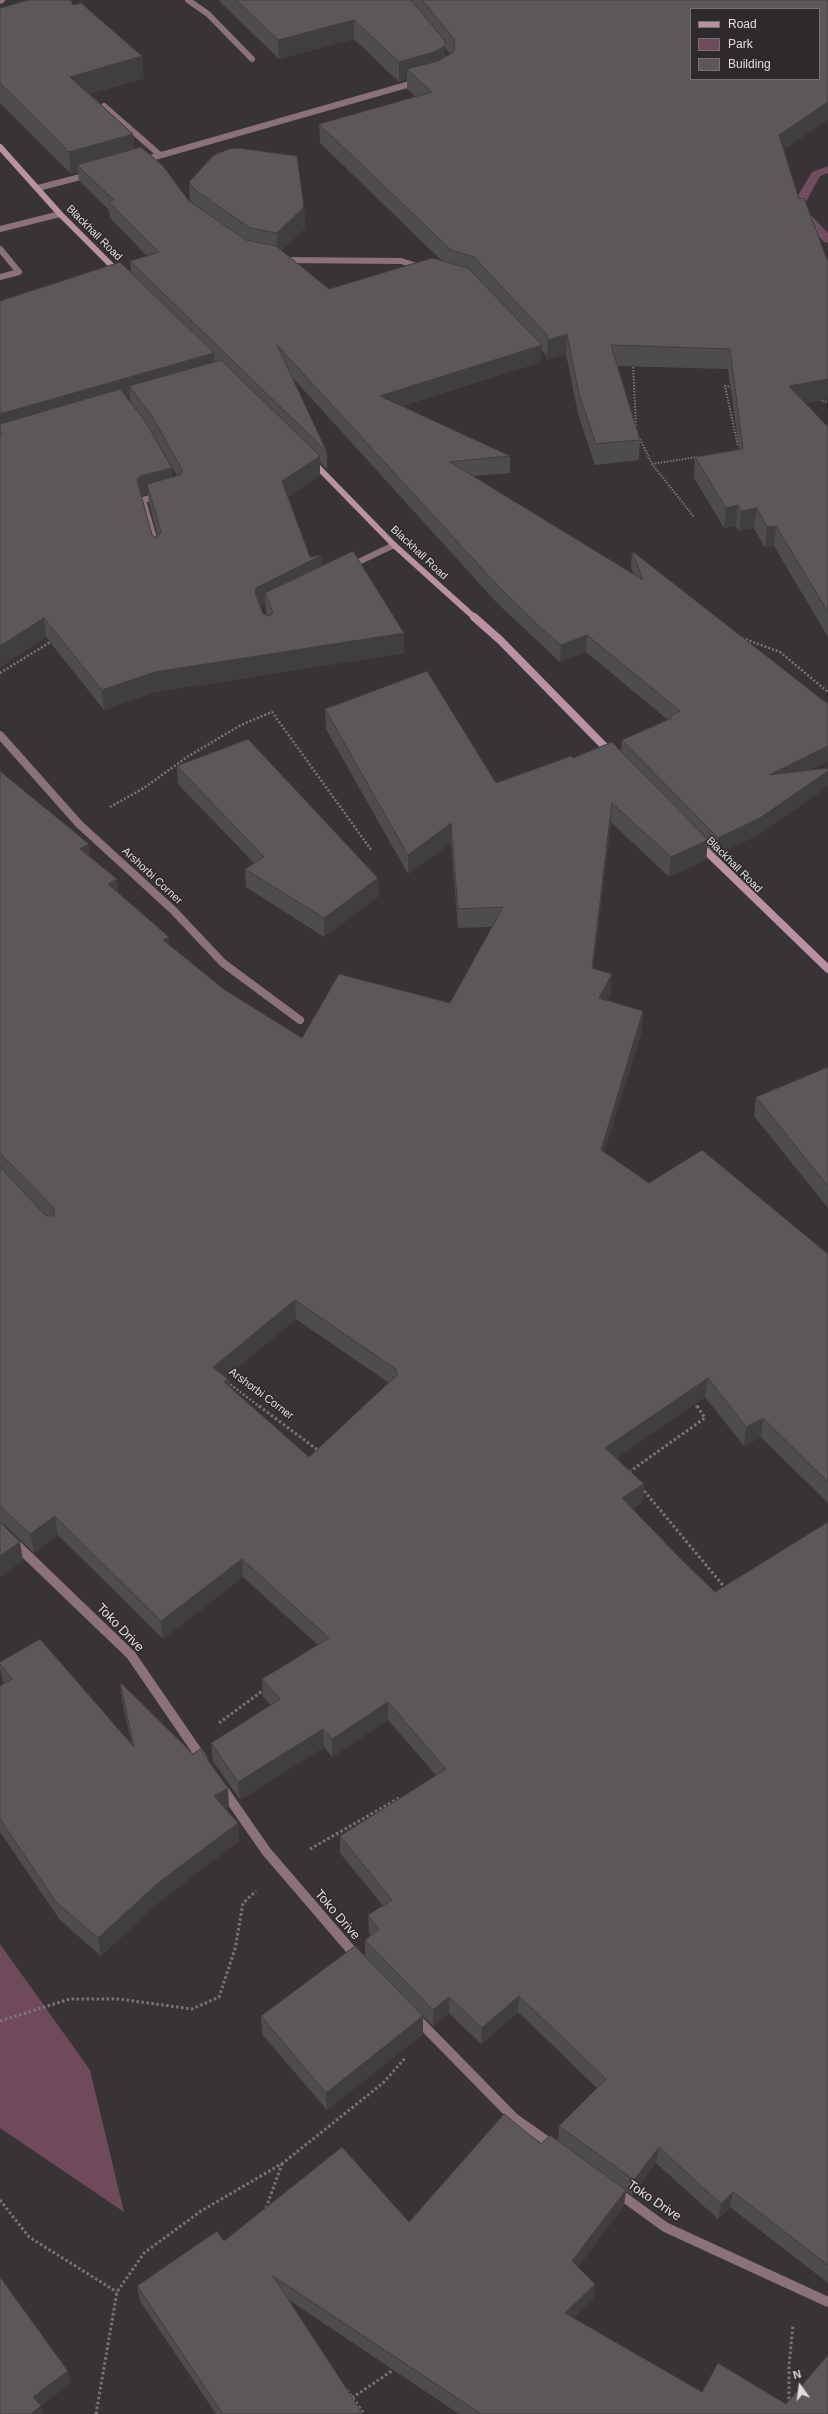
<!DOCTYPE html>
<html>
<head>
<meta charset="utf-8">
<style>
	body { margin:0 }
	#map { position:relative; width:828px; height:2414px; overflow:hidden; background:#383436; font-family:Helvetica,sans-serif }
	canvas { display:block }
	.legend { position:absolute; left:690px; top:8px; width:130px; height:72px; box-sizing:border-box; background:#2e2a2c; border:1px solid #757274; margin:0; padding:5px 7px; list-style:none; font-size:12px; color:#e0dedf }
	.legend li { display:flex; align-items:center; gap:8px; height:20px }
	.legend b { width:20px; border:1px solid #757274 }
	.north { position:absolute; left:780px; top:2366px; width:40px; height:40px; -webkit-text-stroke:3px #2e2a2c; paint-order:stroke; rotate:346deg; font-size:11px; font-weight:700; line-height:16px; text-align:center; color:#e0dedf }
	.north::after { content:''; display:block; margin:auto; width:14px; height:18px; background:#e0dedf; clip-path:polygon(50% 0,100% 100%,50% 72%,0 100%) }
</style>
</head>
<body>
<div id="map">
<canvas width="828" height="2414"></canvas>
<ul class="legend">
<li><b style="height:5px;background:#ba91a2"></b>Road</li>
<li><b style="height:11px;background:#6f4a5a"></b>Park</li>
<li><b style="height:11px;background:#5c5859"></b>Building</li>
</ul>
<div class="north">N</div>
</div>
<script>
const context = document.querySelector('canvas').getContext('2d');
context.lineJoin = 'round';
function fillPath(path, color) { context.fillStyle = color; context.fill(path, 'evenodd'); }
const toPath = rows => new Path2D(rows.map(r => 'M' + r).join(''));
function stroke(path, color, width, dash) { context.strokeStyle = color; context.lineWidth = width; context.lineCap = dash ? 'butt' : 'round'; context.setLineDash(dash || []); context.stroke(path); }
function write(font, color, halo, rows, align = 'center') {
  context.font = font + ' Helvetica,sans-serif'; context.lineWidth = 3; context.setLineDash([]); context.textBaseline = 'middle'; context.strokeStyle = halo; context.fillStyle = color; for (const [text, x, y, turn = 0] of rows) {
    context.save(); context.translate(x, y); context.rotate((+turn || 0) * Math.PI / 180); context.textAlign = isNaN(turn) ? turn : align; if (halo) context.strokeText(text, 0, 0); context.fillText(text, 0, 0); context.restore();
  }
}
fillPath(toPath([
	[0,1944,90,2070,124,2212,0,2128]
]), '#6f4a5a');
fillPath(toPath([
	[828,166,828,173,820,176,803,207,828,233,828,243,824,242,791,207,812,172,828,166]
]), '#704e60');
stroke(toPath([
	[633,364,636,427],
	[732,387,725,386,738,446],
	[819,400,828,402],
	[640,439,652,464,694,517],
	[652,464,697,457]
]), '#797577', 2, [1.5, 1.5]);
stroke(toPath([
	[742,638,780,652,828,692],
	[0,673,52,641],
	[110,807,144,788,187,757,241,725,272,712,372,851],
	[227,1382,260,1407],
	[694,1402,697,1407]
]), '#797577', 2.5, [2, 2]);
stroke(toPath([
	[259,1406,319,1451],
	[629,1472,705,1418,697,1406],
	[641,1487,726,1589],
	[219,1723,265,1689],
	[310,1849,401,1797],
	[0,2021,70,1999,119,1999,192,2009,219,1997,235,1949,243,1903,256,1891],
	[0,2200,29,2237,117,2292],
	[266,2208,282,2164],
	[347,2390,364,2414],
	[352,2398,396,2368],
	[789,2404,789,2365,793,2325],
	[96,2414,117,2292,144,2253,201,2211,283,2163,383,2083,406,2057]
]), '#797577', 3, [2.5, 2.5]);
stroke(toPath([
	[188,0,208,14,252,59],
	[0,1,2,0],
	[104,106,160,155],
	[144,160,417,82],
	[38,188,88,175],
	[0,229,60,214],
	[0,249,19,272,0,277],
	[283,260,401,261,420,267],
	[156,545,143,500,158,496],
	[352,565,394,545]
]), '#8b717b', 6);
stroke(toPath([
	[0,735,79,824,173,910,223,963,300,1020]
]), '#8b717b', 8);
stroke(toPath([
	[0,1529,131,1655,203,1760],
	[223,1789,266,1851,357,1957],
	[416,2018,514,2118,554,2146],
	[617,2192,665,2227,828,2302]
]), '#8b717b', 10);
stroke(toPath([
	[0,147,60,214,119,273],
	[312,461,394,545,475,618]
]), '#ba91a2', 6);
stroke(toPath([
	[474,617,500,640,610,752],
	[700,845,828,969]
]), '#ba91a2', 8);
fillPath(toPath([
	[219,0,828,0,784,150,799,199,828,262,828,399,805,403,828,427,828,637,774,546,765,548,754,528,739,531,736,526,724,528,694,478,695,457,739,449,728,369,617,366,640,440,639,460,595,465,578,414,566,354,547,360,546,355,541,350,541,362,401,406,510,456,510,473,473,476,634,575,631,568,632,551,828,761,811,770,828,768,828,786,758,835,716,855,707,846,706,860,669,877,611,822,593,969,611,994,607,1000,642,1031,604,1152,649,1183,828,1254,828,1503,761,1437,744,1446,705,1397,616,1458,644,1484,642,1502,632,1509,681,1559,715,1592,828,1522,828,2283,730,2207,718,2219,656,2163,632,2195,626,2191,624,2205,578,2267,595,2284,593,2299,573,2318,702,2392,786,2404,828,2414,459,2414,289,2300,363,2414,216,2414,140,2301,137,2286,224,2241,409,2222,541,2144,558,2141,559,2126,597,2088,518,2012,481,2044,449,2013,433,2026,423,2016,423,2034,327,2110,262,2034,261,2016,365,1956,365,1940,371,1935,369,1932,368,1915,383,1906,340,1853,340,1836,436,1775,388,1720,332,1757,324,1747,240,1800,213,1761,211,1743,271,1705,263,1697,262,1679,318,1645,243,1577,163,1639,58,1535,34,1553,4,1524,1,1524,23,1560,0,1577,0,771,91,858,117,879,118,893,169,937,169,945,225,990,302,1038,450,1003,492,927,458,928,451,843,408,874,326,729,325,709,496,783,573,758,621,751,622,740,668,720,586,652,560,662,498,604,292,377,327,452,327,469,320,462,320,475,288,497,310,557,322,555,322,565,404,633,404,653,156,692,104,710,46,637,0,667,0,301,131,273,130,261,147,256,110,218,109,210,79,181,78,172,71,174,0,103,0,8,73,5,144,78,90,94,133,134,134,149,190,202,189,182,304,207,305,228,281,251,329,289,441,260,320,143,319,124,416,97,407,89,407,79,399,82,354,39,279,59,219,1],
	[445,48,450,54,445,57],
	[130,396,130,403,126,398],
	[151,432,154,436,177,476,172,477,172,468],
	[148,494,149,503,158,537,157,538,152,535,141,496],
	[265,603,266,612,267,615,263,614,260,605],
	[296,1319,389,1383,309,1457,229,1386,226,1377],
	[177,766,378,878,379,896,324,937,246,887,245,869,254,863,178,784],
	[828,1067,828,1208,754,1116,756,1097],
	[0,1662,132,1745,122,1701,120,1682,229,1806,225,1809,239,1841,160,1901,101,1956,60,1920,0,1832,0,1686,4,1683,3,1682,0,1668]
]), '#4f4c4d');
fillPath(toPath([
	[354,20,354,39,279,59,278,40],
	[445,46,445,66,407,69,407,79,399,82,399,62],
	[142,56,144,78,73,99,70,77],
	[828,102,828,120,777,154,779,135],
	[133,134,135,156,77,165,78,172,71,174,69,152],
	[304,207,305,228,277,254,277,233],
	[567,334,566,354,547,360,548,340],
	[542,345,541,362,380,412,380,396],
	[214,353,215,372,129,386,130,396,2,434,0,430,0,414],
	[828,379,828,399,787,406,789,386],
	[320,456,320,475,283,501,282,481],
	[172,468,173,487,147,484,148,494,142,496,139,499,137,480,140,476],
	[738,505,736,526,724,528,726,508],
	[757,508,754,528,739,531,741,511],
	[776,526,774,546,765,548,767,527],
	[322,555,322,575,265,593,265,603,257,607,255,592,256,588],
	[44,618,46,637,0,667,0,646],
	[404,633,404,653,156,692,104,710,102,690,155,672],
	[587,635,586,652,560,662,561,645],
	[828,746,828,761,767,792,769,775],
	[828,771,828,786,758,835,716,855,718,838],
	[612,803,611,822,591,988,592,968],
	[451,823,451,843,408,874,408,855],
	[708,840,706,860,669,877,671,857],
	[89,844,91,863,80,849],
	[378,878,379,896,324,937,324,918],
	[117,879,119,899,108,884],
	[169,937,170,956,163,940],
	[612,974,611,994,598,1017,599,998],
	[643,1011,642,1031,599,1169,601,1150],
	[295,1300,296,1319,215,1386,213,1367],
	[708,1378,705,1397,604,1467,605,1448],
	[228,1379,230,1398,224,1382],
	[763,1418,761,1437,744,1446,746,1427],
	[644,1484,642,1502,621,1517,622,1498],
	[55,1516,58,1535,34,1553,30,1534],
	[20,1542,23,1560,0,1577,0,1556],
	[242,1559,243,1577,163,1639,161,1621],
	[388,1702,388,1720,332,1757,332,1739],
	[323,1729,324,1747,240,1800,238,1782],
	[228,1788,229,1806,216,1815,214,1796],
	[238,1823,239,1841,160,1901,101,1956,98,1938,158,1883],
	[519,1996,518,2012,481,2044,482,2028],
	[449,1997,449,2013,433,2026,433,2010],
	[423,2016,423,2034,327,2110,326,2093],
	[659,2147,656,2163,632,2195,634,2180],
	[626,2190,624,2205,571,2276,572,2261],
	[733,2192,730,2207,718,2219,721,2204],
	[595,2284,593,2299,563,2328,565,2313],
	[68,2371,71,2383,37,2409,33,2397],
	[41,2406,43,2414,32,2414,32,2413]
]), '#403e3e');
const building = toPath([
	[28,0,71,0,73,5,81,3,142,56,70,77,133,134,69,152,0,83,0,8,28,0],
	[236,0,411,0,445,41,445,46,434,52,399,62,354,20,278,40,236,0],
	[422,0,828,0,828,102,779,135,799,199,804,198,828,262,828,379,789,386,828,427,828,612,776,526,767,527,757,508,741,511,738,505,726,508,695,457,743,449,730,349,611,345,640,440,596,444,579,394,567,334,548,340,547,335,474,257,448,249,450,249,319,124,432,92,407,69,438,61,452,53,455,49,454,39,422,0],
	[691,9,819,9,819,79,691,79,691,9],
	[141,147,163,166,189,201,246,240,276,246,329,289,432,258,468,268,542,345,380,396,510,456,450,462,643,580,632,551,828,704,828,746,769,775,828,768,828,771,760,818,718,838,622,740,672,718,670,716,680,711,587,635,561,645,540,627,499,587,277,345,327,452,130,261,159,252,109,202,114,200,77,165,141,147],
	[238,148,297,156,304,207,277,233,250,228,195,190,189,182,214,155,229,149,238,148],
	[120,262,214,353,0,414,0,301,120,262],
	[221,360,320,456,282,481,310,557,322,555,256,588,255,592,263,614,270,616,273,612,265,593,353,551,404,633,155,672,102,690,44,618,0,646,0,435,2,434,0,430,0,424,120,389,145,421,172,468,140,476,137,480,152,535,157,538,161,532,147,484,180,475,183,471,152,416,129,386,221,360],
	[427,671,496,783,571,756,573,758,612,742,708,840,671,857,612,803,592,968,612,974,599,998,643,1011,601,1150,649,1183,702,1150,828,1254,828,1482,763,1418,746,1427,708,1378,605,1448,644,1484,622,1498,681,1559,715,1592,828,1522,828,2265,733,2192,721,2204,659,2147,634,2180,559,2126,606,2079,519,1996,482,2028,449,1997,433,2010,365,1940,379,1929,368,1915,392,1900,340,1836,446,1769,388,1702,332,1739,323,1729,238,1782,211,1743,280,1699,262,1679,329,1638,242,1559,161,1621,55,1516,30,1534,0,1506,0,1167,46,1216,54,1216,54,1208,0,1153,0,771,89,844,80,849,117,879,108,884,169,937,163,940,225,990,302,1038,339,974,450,1003,503,907,458,909,451,823,408,855,325,709,427,671],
	[295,1300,397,1370,395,1372,398,1374,309,1457,224,1382,228,1379,213,1367,295,1300],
	[248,739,378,878,324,918,245,869,264,857,177,766,248,739],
	[828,1067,828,1186,756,1097,828,1067],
	[0,1522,20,1542,0,1556,0,1522],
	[40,1639,134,1747,120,1682,193,1754,200,1749,228,1788,214,1796,238,1823,158,1883,98,1938,56,1902,0,1819,0,1686,12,1679,0,1664,0,1662,40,1639],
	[355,1946,423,2016,326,2093,261,2016,355,1946],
	[504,2114,541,2144,550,2135,626,2190,572,2261,595,2284,565,2313,702,2392,718,2363,786,2404,828,2355,828,2414,481,2414,273,2276,363,2414,223,2414,137,2286,217,2231,224,2241,342,2147,409,2222,504,2114],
	[0,2277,68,2371,33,2397,41,2406,32,2413,33,2414,0,2414,0,2277]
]);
fillPath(building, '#5c5859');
stroke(building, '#403e3e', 1);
write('11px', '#e0dedf', '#2e2a2c', [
	["Blackhall Road",94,233,45],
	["Blackhall Road",419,553,43],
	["Blackhall Road",734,865,45],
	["Arshorbi Corner",152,876,43],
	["Arshorbi Corner",261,1394,37]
]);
write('13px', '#e0dedf', '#2e2a2c', [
	["Toko Drive",120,1628,46],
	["Toko Drive",337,1915,49],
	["Toko Drive",654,2201,34]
]);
</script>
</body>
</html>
